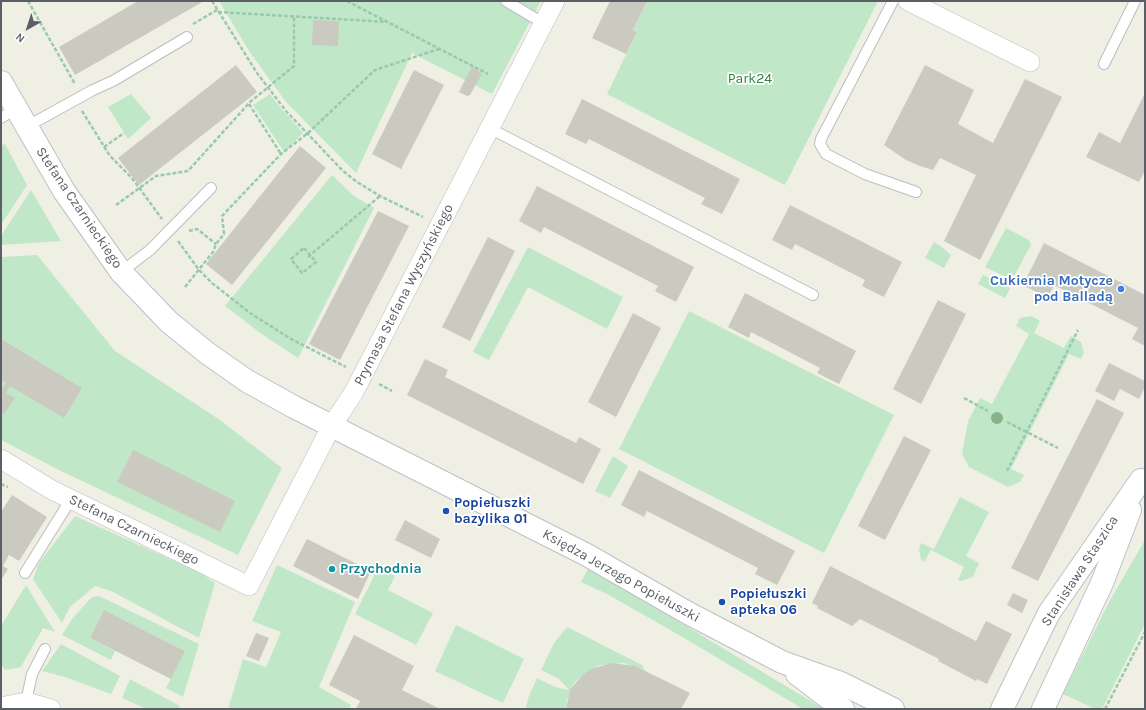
<!DOCTYPE html>
<html>
<head>
<meta charset="utf-8">
<style>
	body { margin:0 }
	#map { position:relative; width:1146px; height:710px; overflow:hidden; background:#efefe4; font-family:Karla,sans-serif }
	canvas { display:block }
	.frame { position:absolute; inset:0; border:2px solid #5c5e66; pointer-events:none }
	.north { position:absolute; left:8px; top:8px; width:40px; height:40px; -webkit-text-stroke:3px #fff; paint-order:stroke; rotate:219deg; font-size:11px; font-weight:700; line-height:16px; text-align:center; color:#5c5e66 }
	.north::after { content:''; display:block; margin:auto; width:14px; height:18px; background:#5c5e66; clip-path:polygon(50% 0,100% 100%,50% 72%,0 100%) }
</style>
</head>
<body>
<div id="map">
<canvas width="1146" height="710"></canvas>
<div class="frame"></div>
<div class="north">N</div>
</div>
<script>
const context = document.querySelector('canvas').getContext('2d');
context.lineJoin = 'round';
function fillPath(path, color) { context.fillStyle = color; context.fill(path, 'evenodd'); }
const toPath = rows => new Path2D(rows.map(r => 'M' + r).join(''));
function stroke(path, color, width, dash) { context.strokeStyle = color; context.lineWidth = width; context.lineCap = dash ? 'butt' : 'round'; context.setLineDash(dash || []); context.stroke(path); }
function write(font, color, halo, rows, align = 'center') {
  context.font = font + ' Karla,sans-serif'; context.lineWidth = 3.5; context.setLineDash([]); context.textBaseline = 'middle'; context.strokeStyle = halo; context.fillStyle = color; for (const [text, x, y, turn = 0] of rows) {
    context.save(); context.translate(x, y); context.rotate((+turn || 0) * Math.PI / 180); context.textAlign = isNaN(turn) ? turn : align; if (halo) context.strokeText(text, 0, 0); context.fillText(text, 0, 0); context.restore();
  }
}
fillPath(toPath([
	[219,1,541,1,492,94,412,53,356,173,286,102,249,51],
	[647,1,878,1,785,185,607,94,637,32,633,30],
	[131,94,151,118,128,139,108,107],
	[270,94,279,106,303,133,284,152,253,105],
	[5,144,27,185,1,225,1,145],
	[332,175,354,196,374,208,298,358,263,335,225,306],
	[31,190,61,241,1,245,1,236],
	[1006,228,1029,240,1031,245,1012,280,985,267],
	[934,242,942,247,951,255,944,268,925,258],
	[528,247,623,297,607,329,528,287,489,360,473,352],
	[37,255,115,351,220,420,282,468,238,555,59,470,1,440,1,257],
	[983,275,1010,288,1005,298,978,284],
	[689,311,894,415,824,553,619,449],
	[1031,316,1040,321,1034,333,1064,348,1071,336,1081,342,1084,353,1081,359,1069,354,1011,469,1024,475,1020,482,1008,487,969,467,962,454,968,421,980,398,992,404,1029,334,1016,326,1020,318],
	[613,456,628,466,610,498,595,491],
	[960,497,989,512,966,556,979,563,973,577,961,581,958,580,964,567,931,550,924,562,921,560,919,549,921,543,934,549],
	[75,516,199,572,215,583,199,638,111,591,95,586,70,607,62,623,33,579,39,563],
	[1145,540,1145,624,1102,709,1095,709,1063,694,1109,602],
	[277,565,355,602,319,687,351,705,349,709,228,709,243,659,266,667,281,632,252,621],
	[378,568,395,576,388,590,433,613,416,645,355,614],
	[588,569,643,600,824,709,803,709,679,635,607,594,581,582],
	[26,585,55,632,43,628,21,667,5,670,1,664,1,626],
	[99,596,199,644,183,697,166,688,185,651,104,610,90,638,115,651,111,660,62,635,72,619,88,601,93,597],
	[456,625,524,659,503,703,435,671],
	[567,627,642,665,645,670,624,663,600,665,582,675,574,683,567,700,566,709,525,709,529,696,537,678,555,687,569,690,559,679,541,670,554,643],
	[61,644,120,676,111,694,65,677,42,671],
	[130,679,180,706,179,709,147,709,122,698]
]), '#c0e8c8');
fillPath(toPath([
	[138,1,204,1,75,75,59,47],
	[610,1,647,1,633,30,637,32,626,54,592,38],
	[313,20,339,21,338,46,312,45],
	[236,65,257,92,139,185,118,158],
	[925,65,974,90,958,124,993,143,1025,79,1062,97,980,260,944,241,976,175,940,158,933,170,920,166,906,160,884,145],
	[472,66,482,74,470,95,467,96,459,92],
	[414,70,444,85,401,169,372,154],
	[1145,93,1145,171,1139,182,1086,157,1099,132,1120,143],
	[582,99,740,179,722,214,701,204,705,198,589,139,586,144,565,134],
	[300,146,326,168,232,285,206,264],
	[537,186,694,267,676,302,655,291,658,286,544,227,541,233,519,221],
	[790,205,902,262,884,297,862,286,865,280,795,244,792,250,772,240],
	[378,211,409,226,340,360,309,344],
	[488,237,515,251,470,341,442,327],
	[1044,243,1145,295,1145,346,1132,339,1138,328,1054,285,1048,298,1023,285],
	[745,293,856,351,839,384,817,373,820,368,751,332,749,338,728,327],
	[938,300,966,314,921,404,893,389],
	[633,313,661,328,616,417,588,402],
	[1,339,82,388,64,418,10,386,6,393,15,398,4,414,1,412,1,390,6,383,1,380],
	[425,359,448,370,445,377,576,443,579,437,601,449,583,484,407,395],
	[1109,363,1145,381,1145,387,1139,399,1120,389,1114,401,1095,391],
	[1097,399,1124,413,1038,581,1011,568],
	[904,436,931,450,885,540,858,526],
	[133,450,235,501,220,532,117,482],
	[639,470,795,551,777,585,755,574,758,568,647,511,644,517,621,505],
	[12,495,47,517,19,561,9,555,3,566,8,569,1,580,1,512],
	[405,520,440,539,431,558,395,540],
	[307,539,371,571,358,599,293,566],
	[830,566,976,641,986,621,1012,634,987,684,977,679,976,681,938,661,939,659,860,619,852,626,817,608,818,606,812,603],
	[1013,593,1028,600,1022,613,1007,605],
	[104,610,185,651,171,679,90,638],
	[256,633,269,638,259,661,246,656],
	[354,635,414,666,402,690,440,709,356,709,360,701,329,685],
	[611,663,635,666,690,693,681,709,566,709,570,690,582,675,591,669]
]), '#cacac1');
const lane = toPath([
	[506,1,543,23],
	[893,1,821,139,820,144,826,154,865,174,916,192],
	[1104,64,1135,1],
	[1,118,15,109],
	[26,127,93,90,113,81,187,37],
	[489,128,813,295],
	[121,272,150,250,211,188],
	[25,573,71,499],
	[26,702,32,674,45,649]
]);
const street = toPath([
	[908,1,1030,62],
	[1,459,52,490,249,586,331,427,354,392,555,1],
	[1,707,26,702,51,709]
]);
const secondary = toPath([
	[1,82,64,191,121,272,169,322,207,353,247,381,294,407,587,555,688,613,782,662,841,683,893,709],
	[797,674,843,709],
	[1002,709,1049,613,1141,480],
	[1043,709,1102,583,1130,510]
]);
stroke(lane, '#bcbdc4', 12);
stroke(street, '#bcbdc4', 20);
stroke(secondary, '#bfc0c8', 24);
stroke(toPath([
	[28,1,75,84],
	[212,1,257,73,286,111,343,171,357,182,380,196,423,217],
	[347,1,488,74],
	[218,12,388,22],
	[193,24,217,10],
	[249,104,281,154],
	[82,111,110,156,132,178,162,219],
	[104,147,124,133],
	[116,205,156,176,188,171,250,102,294,66,294,16],
	[189,231,197,229,216,244],
	[178,241,199,270,212,283,250,313,291,339,346,367],
	[304,248,316,262,302,273,291,259,304,248],
	[308,257,380,196],
	[185,287,213,252,216,244,224,234,222,216,281,154,308,133,375,70,439,49],
	[379,384,392,391],
	[964,398,988,411],
	[1007,422,1058,448],
	[1007,471,1078,330],
	[1,484,8,487],
	[1105,709,1145,632]
]), '#98cab0', 2.5, [4, 2]);
stroke(lane, '#fff', 10);
stroke(street, '#fff', 19);
stroke(secondary, '#fff', 22);
context.fillStyle = '#86b38b';
for (const [x, y] of [
	[997,418]
]) { context.beginPath(); context.arc(x, y, 6, 0, 2 * Math.PI); context.fill(); }
for (const [x, y, r, color] of [
	[1121,289,4,"#3f7fe0"],
	[446,511,4,"#1a4fb4"],
	[332,569,4,"#0f9aa8"],
	[722,602,4,"#1a4fb4"]
]) { const dot = new Path2D(); dot.arc(x, y, r, 0, 2 * Math.PI); context.fillStyle = color; context.fill(dot); stroke(dot, '#fff', 1.5); }
write('14px', '#308243', '#fff', [
	["Park24",750,79]
]);
write('14px', '#5c5e66', '#fff', [
	["Stefana Czarnieckiego",79,208,56],
	["Prymasa Stefana Wyszyńskiego",404,295,-63],
	["Stefana Czarnieckiego",134,530,26],
	["Stanisława Staszica",1080,571,-57],
	["Księdza Jerzego Popiełuszki",621,576,29]
]);
write('bold 14px', '#366cbe', '#fff', [
	["Cukiernia Motycze",1113,281],
	["pod Balladą",1113,297]
], 'right');
write('bold 14px', '#164399', '#fff', [
	["Popiełuszki",454,503],
	["bazylika 01",454,519],
	["Popiełuszki",730,594],
	["apteka 06",730,610]
], 'left');
write('bold 14px', '#0d838f', '#fff', [
	["Przychodnia",340,569]
], 'left');
</script>
</body>
</html>
